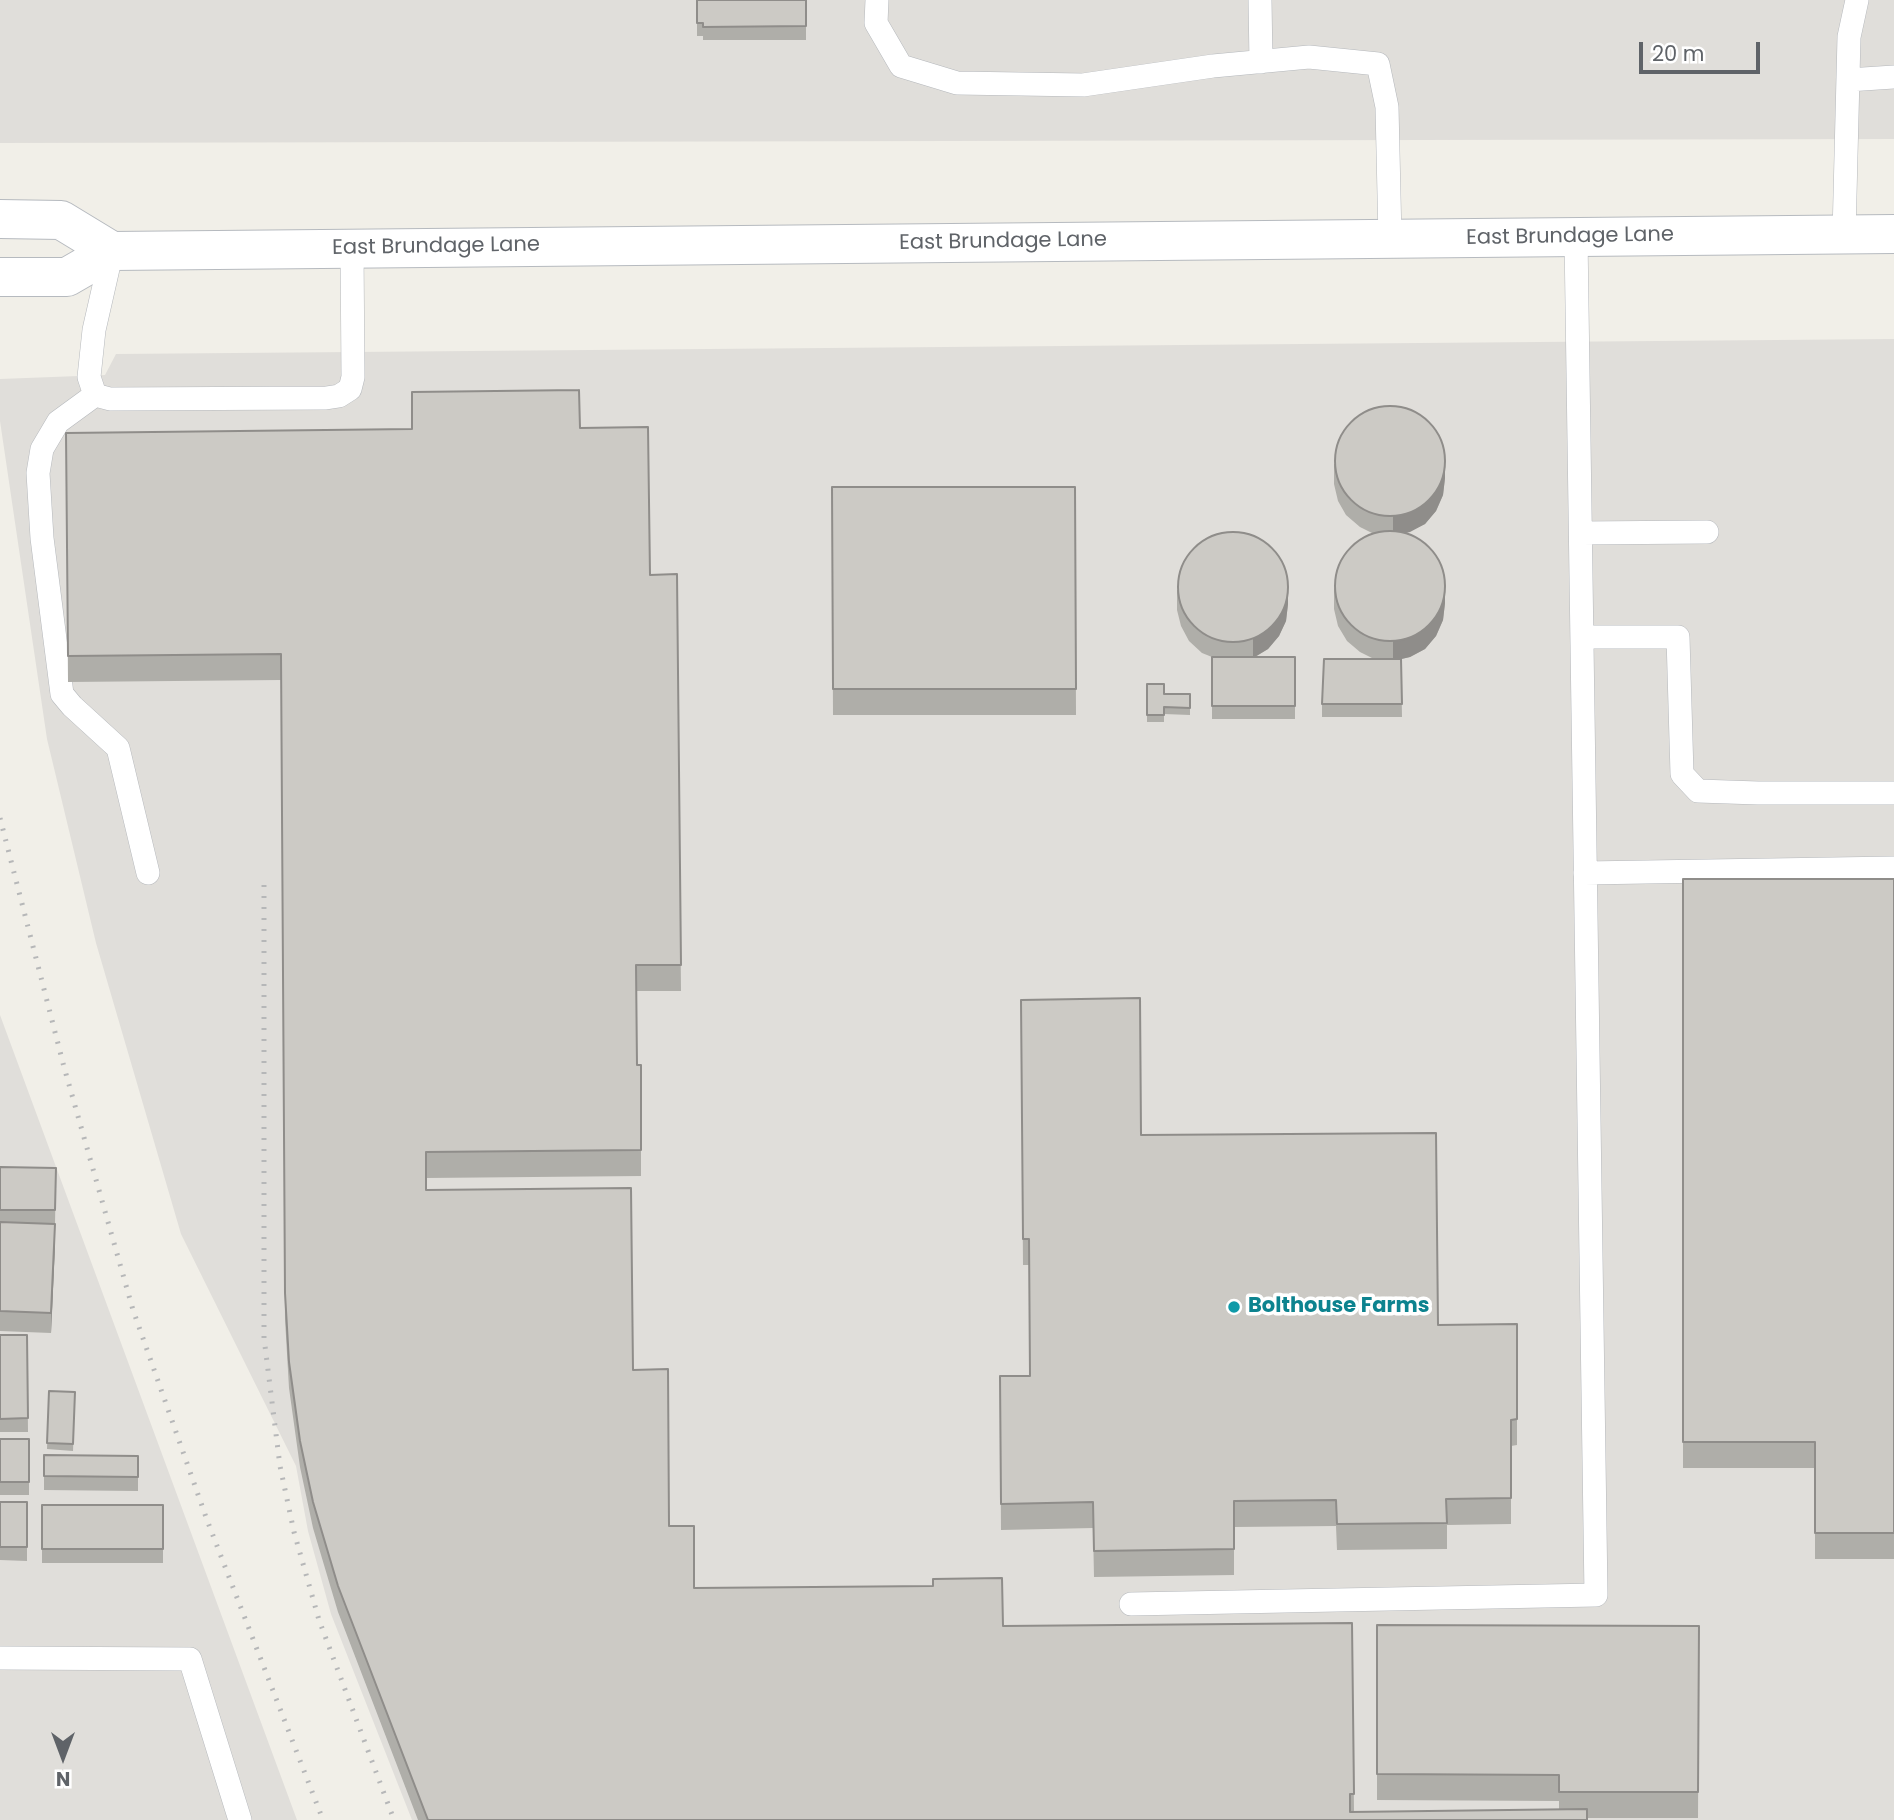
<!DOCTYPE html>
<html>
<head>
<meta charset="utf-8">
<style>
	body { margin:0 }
	#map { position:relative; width:1894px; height:1820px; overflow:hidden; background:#f1efe8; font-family:Poppins,sans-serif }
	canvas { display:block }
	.north { position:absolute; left:28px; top:1722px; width:70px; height:70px; -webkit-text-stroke:5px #fff; paint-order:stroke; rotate:180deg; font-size:19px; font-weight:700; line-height:28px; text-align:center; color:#5f6368 }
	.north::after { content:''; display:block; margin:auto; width:24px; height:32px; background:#5f6368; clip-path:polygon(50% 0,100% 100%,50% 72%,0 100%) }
	.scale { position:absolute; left:1639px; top:42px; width:121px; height:32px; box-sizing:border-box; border:4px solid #5f6368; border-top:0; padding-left:9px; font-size:21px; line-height:24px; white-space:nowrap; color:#5f6368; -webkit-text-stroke:5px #fff; paint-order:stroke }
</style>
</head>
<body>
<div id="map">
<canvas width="1894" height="1820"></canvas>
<div class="north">N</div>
<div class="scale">20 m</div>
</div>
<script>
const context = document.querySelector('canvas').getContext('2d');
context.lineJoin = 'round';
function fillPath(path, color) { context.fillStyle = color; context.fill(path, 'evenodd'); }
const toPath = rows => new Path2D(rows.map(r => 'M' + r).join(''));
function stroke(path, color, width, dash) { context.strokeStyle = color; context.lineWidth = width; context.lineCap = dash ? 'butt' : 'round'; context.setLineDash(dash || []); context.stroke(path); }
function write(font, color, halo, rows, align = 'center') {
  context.font = font + ' Poppins,sans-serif'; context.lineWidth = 7; context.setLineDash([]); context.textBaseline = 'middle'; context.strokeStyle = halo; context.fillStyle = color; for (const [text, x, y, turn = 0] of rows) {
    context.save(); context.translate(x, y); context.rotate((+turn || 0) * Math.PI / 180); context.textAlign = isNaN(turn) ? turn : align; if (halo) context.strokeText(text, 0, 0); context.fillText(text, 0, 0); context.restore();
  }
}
fillPath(toPath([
	[0,0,1894,0,1894,139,0,143],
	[1894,339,1894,1820,412,1820,331,1614,308,1531,296,1466,181,1234,96,943,47,739,0,421,0,379,105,375,116,354],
	[0,1015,297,1820,0,1820]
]), '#e0deda');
const service = toPath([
	[877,0,876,23,901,66,957,83,1083,85,1213,66,1309,57,1378,64,1387,107,1390,239],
	[1260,0,1261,62],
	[1848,80,1894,77],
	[1844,235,1849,37,1857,0],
	[112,251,94,330,89,377,95,395,110,399,326,398,339,396,350,389,353,377,352,248],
	[95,395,58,422,42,449,38,473,42,538,62,694,72,706,118,748,148,873],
	[1581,533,1707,532],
	[1582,637,1678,637,1682,774,1698,791,1758,793,1894,793],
	[1585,873,1894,868],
	[1131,1604,1596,1595,1576,237],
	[0,1658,190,1659,240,1820]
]);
const secondary = toPath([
	[0,219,61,220,112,251],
	[0,277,67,277,112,251,1894,234]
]);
stroke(service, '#b5b8bc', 24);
stroke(secondary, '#b6babf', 40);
stroke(service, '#fff', 23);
stroke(secondary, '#fff', 38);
stroke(toPath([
	[0,818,64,1067,133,1310,207,1520,323,1820],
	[264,885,264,1338,280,1466,294,1532,319,1620,394,1820]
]), '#b6b7b8', 5, [2, 9]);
fillPath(toPath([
	[697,0,806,0,806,40,703,40,703,36,697,36],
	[580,428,650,575,677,574,681,991,637,991,637,1065,641,1065,641,1176,426,1178,426,1190,633,1370,669,1526,694,1588,1003,1626,1352,1623,1354,1812,1559,1809,1559,1801,1377,1800,1377,1625,1699,1626,1698,1818,1587,1818,1587,1820,418,1820,338,1612,313,1528,300,1467,289,1388,285,1319,281,680,68,682,66,433],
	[1334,464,1445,478,1443,495,1436,511,1425,524,1406,533,1445,603,1443,620,1436,636,1425,649,1410,657,1401,659,1402,717,1322,717,1322,704,1374,659,1360,652,1347,641,1338,626,1334,609,1334,589,1374,534,1360,527,1346,515,1338,501,1334,484],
	[832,487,1075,487,1076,715,833,715],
	[1177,590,1288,604,1286,621,1279,636,1268,649,1255,657,1295,657,1295,719,1212,719,1212,657,1202,653,1189,641,1181,626,1177,610],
	[1147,684,1164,694,1190,694,1190,715,1164,714,1164,722,1147,722],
	[1683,879,1894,879,1894,1559,1815,1559,1815,1468,1683,1468],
	[1021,1000,1141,1135,1438,1325,1517,1324,1517,1445,1511,1446,1511,1524,1447,1525,1447,1549,1337,1550,1336,1526,1234,1527,1234,1575,1094,1577,1093,1528,1001,1530,1000,1376,1030,1376,1029,1265,1023,1265],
	[0,1167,56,1168,55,1224,46,1224,55,1244,51,1333,0,1331],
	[0,1335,27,1335,28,1432,0,1432],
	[49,1391,75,1392,73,1451,47,1449],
	[0,1439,29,1439,29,1495,0,1495],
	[44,1455,138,1456,138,1491,44,1490],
	[0,1502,27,1502,27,1561,0,1560],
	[42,1505,163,1505,163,1563,42,1563]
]), '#afaea9');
fillPath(toPath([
	[1445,458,1445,478,1443,495,1436,511,1425,524,1410,532,1393,536,1393,516],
	[1445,583,1445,603,1443,620,1436,636,1425,649,1410,657,1393,661,1393,641],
	[1288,584,1288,604,1286,621,1279,636,1268,649,1253,658,1253,638],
	[55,1224,55,1244,51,1333,51,1313]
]), '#8f8d8a');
const building = toPath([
	[697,0,806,0,806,26,703,27,703,23,697,23,697,0],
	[579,390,580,428,648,427,650,575,677,574,681,965,636,965,637,1065,641,1065,641,1150,426,1152,426,1190,631,1188,633,1370,668,1369,669,1526,694,1526,694,1588,933,1586,933,1579,1002,1578,1003,1626,1352,1623,1354,1794,1350,1794,1350,1812,1587,1809,1587,1820,428,1820,338,1586,313,1502,300,1441,289,1362,285,1293,281,654,68,656,66,433,412,429,412,392,579,390],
	'1335 461a55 55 0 1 1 110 0a55 55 0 1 1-110 0Z',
	[832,487,1075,487,1076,689,833,689,832,487],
	'1335 586a55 55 0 1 1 110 0a55 55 0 1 1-110 0Z',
	'1178 587a55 55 0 1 1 110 0a55 55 0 1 1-110 0Z',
	[1212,657,1295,657,1295,706,1212,706,1212,657],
	[1324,659,1401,659,1402,704,1322,704,1324,659],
	[1147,684,1164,684,1164,694,1190,694,1190,708,1164,707,1164,715,1147,715,1147,684],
	[1683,879,1894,879,1894,1533,1815,1533,1815,1442,1683,1442,1683,879],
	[1140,998,1141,1135,1436,1133,1438,1325,1517,1324,1517,1419,1511,1420,1511,1498,1446,1499,1447,1523,1337,1524,1336,1500,1234,1501,1234,1549,1094,1551,1093,1502,1001,1504,1000,1376,1030,1376,1029,1239,1023,1239,1021,1000,1140,998],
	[0,1167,56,1168,55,1210,0,1210,0,1167],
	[0,1222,55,1224,51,1313,0,1311,0,1222],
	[0,1335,27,1335,28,1418,0,1419,0,1335],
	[49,1391,75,1392,73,1444,47,1443,49,1391],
	[0,1439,29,1439,29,1482,0,1482,0,1439],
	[44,1455,138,1456,138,1477,44,1476,44,1455],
	[0,1502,27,1502,27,1547,0,1547,0,1502],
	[42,1505,163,1505,163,1549,42,1549,42,1505],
	[1377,1625,1699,1626,1698,1792,1559,1792,1559,1775,1377,1774,1377,1625]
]);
fillPath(building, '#cccac5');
stroke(building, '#8f8d8a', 2);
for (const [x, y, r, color] of [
	[1234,1307,7,"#0f9aa8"]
]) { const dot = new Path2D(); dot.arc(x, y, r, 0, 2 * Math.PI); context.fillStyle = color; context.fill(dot); stroke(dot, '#fff', 2.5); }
write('21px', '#5f6368', '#fff', [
	["East Brundage Lane",1570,237,-1],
	["East Brundage Lane",1003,242,-1],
	["East Brundage Lane",436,247,-1]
]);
write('bold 21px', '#0d838f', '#fff', [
	["Bolthouse Farms",1248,1307]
], 'left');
</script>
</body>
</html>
